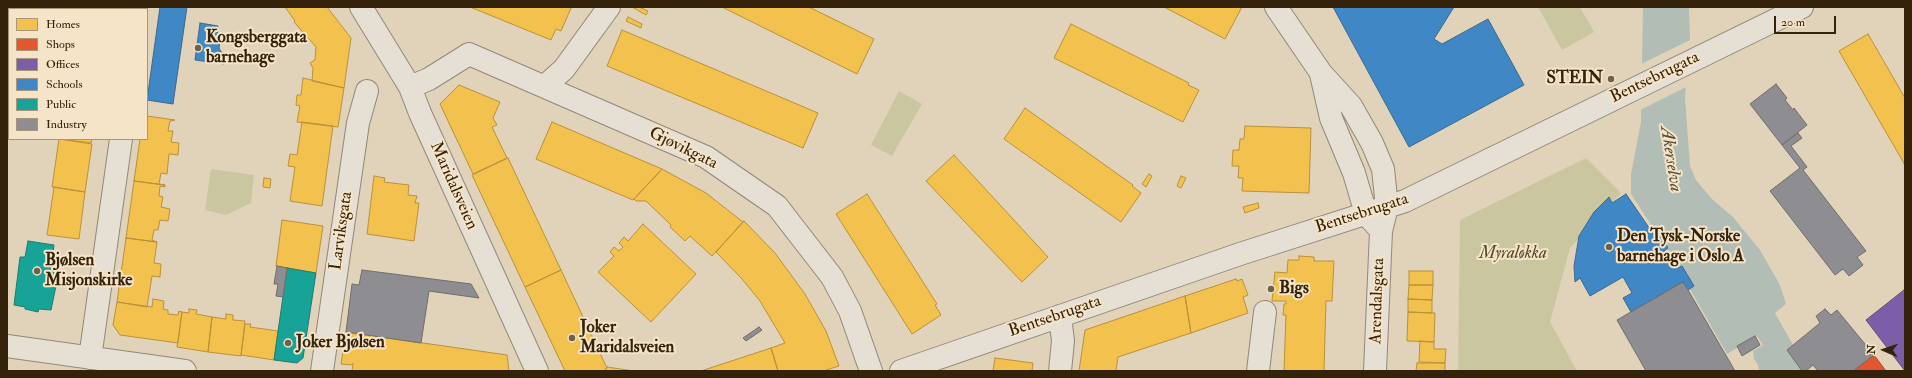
<!DOCTYPE html>
<html>
<head>
<meta charset="utf-8">
<style>
	body { margin:0 }
	#map { position:relative; width:1912px; height:378px; overflow:hidden; background:#e1d2ba; font-family:"IM FELL Double Pica",serif }
	canvas { display:block }
	.frame { position:absolute; inset:0; border:8px solid #34220a; pointer-events:none }
	.legend { position:absolute; left:8px; top:8px; width:140px; height:132px; box-sizing:border-box; background:#f6e4c8; border:1px solid #a8967c; margin:0; padding:5px 7px; list-style:none; font-size:12px; color:#34220a }
	.legend li { display:flex; align-items:center; gap:8px; height:20px }
	.legend b { width:20px; border:1px solid #a8967c }
	.north { position:absolute; left:1864px; top:330px; width:40px; height:40px; -webkit-text-stroke:3px #f6e4c8; paint-order:stroke; rotate:272deg; font-size:11px; font-weight:700; line-height:16px; text-align:center; color:#34220a }
	.north::after { content:''; display:block; margin:auto; width:14px; height:18px; background:#34220a; clip-path:polygon(50% 0,100% 100%,50% 72%,0 100%) }
	.scale { position:absolute; left:1774px; top:16px; width:62px; height:18px; box-sizing:border-box; border:2px solid #34220a; border-top:0; padding-left:5px; font-size:12px; line-height:14px; white-space:nowrap; color:#34220a; -webkit-text-stroke:3px #f6e4c8; paint-order:stroke }
</style>
</head>
<body>
<div id="map">
<canvas width="1912" height="378"></canvas>
<div class="frame"></div>
<ul class="legend">
<li><b style="height:11px;background:#f2c14e"></b>Homes</li>
<li><b style="height:11px;background:#e4572e"></b>Shops</li>
<li><b style="height:11px;background:#7b5ea7"></b>Offices</li>
<li><b style="height:11px;background:#3f88c5"></b>Schools</li>
<li><b style="height:11px;background:#17a398"></b>Public</li>
<li><b style="height:11px;background:#8d8d92"></b>Industry</li>
</ul>
<div class="north">N</div>
<div class="scale">20 m</div>
</div>
<script>
const context = document.querySelector('canvas').getContext('2d');
context.lineJoin = 'round';
function fillPath(path, color) { context.fillStyle = color; context.fill(path, 'evenodd'); }
const toPath = rows => new Path2D(rows.map(r => 'M' + r).join(''));
function stroke(path, color, width, dash) { context.strokeStyle = color; context.lineWidth = width; context.lineCap = dash ? 'butt' : 'round'; context.setLineDash(dash || []); context.stroke(path); }
function write(font, color, halo, rows, align = 'center') {
  context.font = font + ' "IM FELL Double Pica",serif'; context.lineWidth = 4; context.setLineDash([]); context.textBaseline = 'middle'; context.strokeStyle = halo; context.fillStyle = color; for (const [text, x, y, turn = 0] of rows) {
    context.save(); context.translate(x, y); context.rotate((+turn || 0) * Math.PI / 180); context.textAlign = isNaN(turn) ? turn : align; if (halo) context.strokeText(text, 0, 0); context.fillText(text, 0, 0); context.restore();
  }
}
fillPath(toPath([
	[7,7,19,7,19,9,9,9,9,68,7,74],
	[1538,7,1580,7,1594,32,1562,50],
	[899,91,922,104,892,156,871,145],
	[1586,158,1621,193,1570,248,1550,322,1577,371,1458,371,1460,220],
	[211,169,254,175,251,203,226,215,205,210]
]), '#cac7a0');
fillPath(toPath([
	[1643,7,1689,7,1690,38,1685,98,1690,166,1696,180,1712,199,1733,217,1760,250,1780,285,1786,304,1775,313,1793,345,1787,350,1802,371,1759,371,1758,365,1754,359,1753,351,1763,345,1757,336,1727,354,1667,249,1631,194,1631,174,1641,122]
]), '#b2beb5');
fillPath(toPath([
	[1692,39,1688,86,1640,110,1641,64]
]), '#e1d2ba');
const homes = toPath([
	[80,7,112,7,112,9,80,9,80,7],
	[285,7,327,7,351,38,344,88,312,81,313,68,310,63,315,60,316,47,294,22,295,21,285,7],
	[470,7,568,7,571,8,561,31,556,29,551,40,470,7],
	[632,7,639,7,648,11,646,15,632,7],
	[722,7,809,7,874,39,857,74,722,7],
	[1164,7,1242,7,1225,39,1164,7],
	[628,17,642,24,641,28,626,21,628,17],
	[1071,24,1189,83,1188,85,1199,90,1183,122,1054,58,1071,24],
	[622,30,818,113,803,148,607,66,622,30],
	[1868,34,1905,98,1905,165,1839,51,1868,34],
	[303,78,344,88,338,127,297,122,300,106,296,105,297,95,301,95,303,78],
	[459,85,500,102,493,118,497,125,492,127,507,158,473,174,440,104,459,85],
	[1025,108,1133,185,1132,186,1141,193,1121,222,1004,139,1025,108],
	[147,116,175,120,170,121,168,131,173,131,171,142,179,143,178,155,169,154,167,174,161,173,159,184,165,185,134,181,140,139,147,139,147,116],
	[302,122,333,126,322,206,290,201,295,167,288,166,290,154,297,155,302,122],
	[552,122,662,169,633,200,536,159,552,122],
	[1245,126,1311,128,1309,193,1242,191,1243,178,1238,178,1239,166,1232,166,1233,150,1239,150,1240,139,1244,139,1245,126],
	[59,139,92,144,85,192,52,187,59,139],
	[60,139,92,139,91,143,60,139],
	[954,155,1048,257,1022,282,926,181,954,155],
	[508,158,561,270,525,287,472,175,508,158],
	[662,169,706,193,743,222,712,256,690,236,685,241,670,227,671,225,646,201,636,201,634,199,662,169],
	[1149,174,1152,176,1146,187,1142,184,1149,174],
	[374,176,385,178,384,182,409,185,408,195,417,196,415,203,419,203,414,241,367,234,374,176],
	[1181,176,1186,178,1181,188,1177,186,1181,176],
	[264,178,271,179,270,188,263,187,264,178],
	[134,181,165,185,165,187,160,186,159,196,163,197,161,207,170,209,168,221,160,220,158,230,154,230,152,240,157,242,126,238,134,181],
	[54,187,85,192,79,239,47,235,54,187],
	[867,194,937,304,935,305,941,315,912,334,836,214,867,194],
	[1258,203,1259,208,1245,213,1243,207,1258,203],
	[282,220,323,226,316,273,276,266,282,220],
	[744,221,775,253,805,294,826,331,839,366,823,371,778,371,771,348,785,343,760,301,742,279,716,252,744,221],
	[643,224,696,274,651,322,598,272,614,256,610,252,614,247,619,251,623,247,619,243,624,237,628,241,643,224],
	[126,238,157,242,154,263,161,264,160,277,152,276,147,307,117,302,126,238],
	[1299,256,1314,257,1314,261,1334,261,1332,301,1326,301,1324,371,1284,371,1286,315,1283,315,1284,304,1286,304,1286,301,1272,301,1275,272,1287,273,1288,260,1299,260,1299,256],
	[561,270,607,368,604,371,565,371,525,287,561,270],
	[1409,271,1433,271,1433,285,1409,285,1409,271],
	[1236,279,1237,281,1242,279,1248,295,1243,297,1248,313,1191,333,1185,296,1236,279],
	[1409,285,1433,285,1432,300,1408,299,1409,285],
	[1185,296,1191,333,1118,357,1116,371,1079,371,1085,330,1185,296],
	[153,299,164,301,163,309,168,310,168,314,178,315,179,311,182,312,178,343,120,335,113,325,117,302,152,307,153,299],
	[1408,299,1432,300,1432,313,1408,312,1408,299],
	[189,309,197,310,196,314,212,317,208,352,177,347,182,312,189,313,189,309],
	[1408,312,1435,313,1434,342,1407,341,1408,312],
	[226,314,233,315,233,320,245,321,241,356,208,352,212,317,226,319,226,314],
	[245,324,251,324,250,327,278,331,274,360,241,355,245,324],
	[346,332,507,355,509,371,352,371,353,363,351,365,341,364,346,332],
	[1420,341,1434,342,1434,349,1446,349,1445,363,1419,362,1420,341],
	[771,348,778,371,701,371,771,348],
	[995,358,1033,363,1032,371,993,371,995,358],
	[1417,363,1445,363,1445,371,1416,371,1417,363],
	[607,367,634,371,604,371,607,367]
]);
fillPath(homes, '#f2c14e');
stroke(homes, '#b9913a', 1);
const shops = toPath([
	[1874,355,1886,371,1853,371,1874,355]
]);
fillPath(shops, '#e4572e');
stroke(shops, '#af4723', 1);
const offices = toPath([
	[1904,290,1905,291,1905,371,1866,320,1904,290]
]);
fillPath(offices, '#7b5ea7');
stroke(offices, '#664c78', 1);
const schools = toPath([
	[160,7,187,7,173,104,147,100,160,7],
	[1333,7,1454,7,1434,39,1442,44,1488,19,1524,85,1409,147,1333,7],
	[200,23,218,26,217,41,220,41,219,48,221,52,225,53,224,64,195,60,200,23],
	[1626,194,1656,238,1660,235,1668,248,1664,251,1676,269,1682,266,1694,286,1688,290,1683,282,1631,312,1623,298,1632,293,1623,277,1590,296,1580,278,1575,282,1574,266,1579,236,1594,212,1609,197,1612,203,1626,194]
]);
fillPath(schools, '#3f88c5');
stroke(schools, '#3c698d', 1);
const public = toPath([
	[28,241,54,245,52,261,58,262,55,280,57,281,51,310,39,309,38,312,25,309,25,307,14,305,20,257,25,257,28,241],
	[287,268,316,273,303,358,297,363,274,360,287,268]
]);
fillPath(public, '#17a398');
stroke(public, '#207c6d', 1);
const industry = toPath([
	[1776,84,1787,98,1785,100,1793,110,1794,108,1807,125,1782,145,1750,104,1776,84],
	[1798,133,1802,138,1791,146,1807,167,1803,170,1866,251,1857,257,1863,265,1849,276,1843,269,1835,275,1770,191,1800,168,1782,145,1798,133],
	[277,266,287,268,283,297,276,296,278,284,274,284,277,266],
	[362,270,471,284,479,298,429,291,421,343,346,332,352,284,359,285,362,270],
	[1683,282,1688,290,1735,371,1646,371,1617,320,1683,282],
	[1825,309,1831,315,1837,310,1874,355,1853,371,1818,371,1813,365,1806,371,1802,371,1787,350,1820,323,1816,316,1825,309],
	[759,327,762,330,746,341,743,338,759,327],
	[1755,336,1760,345,1742,356,1737,346,1755,336]
]);
fillPath(industry, '#8d8d92');
stroke(industry, '#726d69', 1);
const minor = toPath([
	[361,7,410,87,420,113,537,371],
	[1276,7,1321,73,1351,106,1372,143,1383,169,1387,207,1381,231,1375,371],
	[128,9,129,7],
	[1321,74,1331,118,1354,173,1366,214,1376,225],
	[545,86,564,69,609,7],
	[410,87,429,79,469,54,706,157,777,206,832,277,850,311,871,371],
	[1060,316,1063,341,1060,371],
	[7,346,185,371],
	[90,358,121,139],
	[322,371,358,123,367,91],
	[901,371,1240,254,1405,201,1802,7],
	[1258,371,1265,312]
]);
stroke(minor, '#938878', 24);
stroke(minor, '#e6dfd3', 22);
for (const [x, y, r, color] of [
	[198,48,4,"#716048"],
	[1611,79,4,"#716048"],
	[1609,247,4,"#716048"],
	[37,271,4,"#716048"],
	[1271,289,4,"#716048"],
	[572,338,4,"#716048"],
	[288,343,4,"#716048"]
]) { const dot = new Path2D(); dot.arc(x, y, r, 0, 2 * Math.PI); context.fillStyle = color; context.fill(dot); stroke(dot, '#f6e4c8', 1.5); }
write('bold 17px', '#34220a', '#f6e4c8', [
	["Kongsberggata",206,38],
	["barnehage",206,58],
	["STEIN",1603,79,"right"],
	["Den Tysk-Norske",1617,237],
	["barnehage i Oslo A",1617,257],
	["Bjølsen",45,261],
	["Misjonskirke",45,281],
	["Bigs",1279,289],
	["Joker",580,328],
	["Maridalsveien",580,348],
	["Joker Bjølsen",296,343]
], 'left');
write('17px', '#34220a', '#f6e4c8', [
	["Bentsebrugata",1655,78,-26],
	["Gjøvikgata",683,149,26],
	["Maridalsveien",453,186,66],
	["Bentsebrugata",1362,214,-18],
	["Larviksgata",342,231,-82],
	["Arendalsgata",1378,301,-88],
	["Bentsebrugata",1055,317,-19]
]);
write('italic 17px', '#55492a', '#f6e4c8', [
	["Myraløkka",1513,254]
]);
write('italic 18px', '#544e3d', '#f6e4c8', [
	["Akerselva",1670,159,81]
]);
</script>
</body>
</html>
